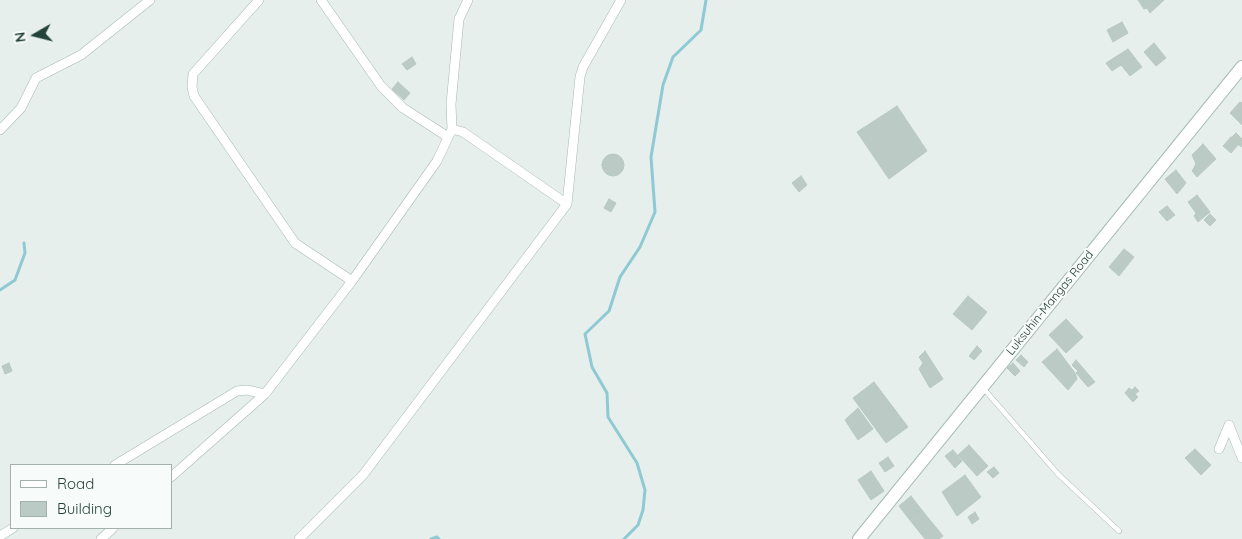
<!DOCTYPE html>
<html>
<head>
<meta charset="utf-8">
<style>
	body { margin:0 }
	#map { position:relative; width:1242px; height:539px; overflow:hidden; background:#e6efeb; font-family:Quicksand,sans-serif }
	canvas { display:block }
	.legend { position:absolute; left:10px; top:464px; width:162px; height:65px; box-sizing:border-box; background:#f7fbf9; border:1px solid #a3b1ad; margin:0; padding:6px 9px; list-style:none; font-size:15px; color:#24423a }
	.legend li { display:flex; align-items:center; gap:10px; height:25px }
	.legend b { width:25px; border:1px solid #a3b1ad }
	.north { position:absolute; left:10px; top:10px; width:50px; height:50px; -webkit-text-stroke:4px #f7fbf9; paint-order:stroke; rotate:262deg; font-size:14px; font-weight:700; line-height:20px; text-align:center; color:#24423a }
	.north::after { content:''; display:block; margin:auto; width:18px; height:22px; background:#24423a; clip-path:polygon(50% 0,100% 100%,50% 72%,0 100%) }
</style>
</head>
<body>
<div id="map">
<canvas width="1242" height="539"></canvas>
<ul class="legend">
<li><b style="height:6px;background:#fff"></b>Road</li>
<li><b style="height:14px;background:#bbcac4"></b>Building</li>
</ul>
<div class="north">N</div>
</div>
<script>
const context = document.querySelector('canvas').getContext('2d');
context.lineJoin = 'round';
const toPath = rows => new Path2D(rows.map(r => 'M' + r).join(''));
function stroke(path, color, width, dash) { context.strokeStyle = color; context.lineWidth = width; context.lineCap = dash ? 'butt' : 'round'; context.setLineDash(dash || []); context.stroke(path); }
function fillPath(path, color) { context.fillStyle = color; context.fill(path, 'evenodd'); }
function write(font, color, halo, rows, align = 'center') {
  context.font = font + ' Quicksand,sans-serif'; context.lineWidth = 4; context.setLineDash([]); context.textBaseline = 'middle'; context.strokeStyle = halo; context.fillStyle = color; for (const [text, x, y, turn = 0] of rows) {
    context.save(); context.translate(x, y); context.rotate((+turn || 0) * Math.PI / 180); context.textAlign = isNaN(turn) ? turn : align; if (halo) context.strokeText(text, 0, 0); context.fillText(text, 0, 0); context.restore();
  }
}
stroke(toPath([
	[0,290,15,280,25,253,24,243],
	[431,539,437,537,439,539],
	[624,539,638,525,643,510,645,490,637,463,608,417,607,393,592,367,585,334,609,311,620,277,640,247,655,212,651,157,663,85,673,57,701,30,706,0]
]), '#8ec9d4', 3);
const building = toPath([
	[1138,0,1164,0,1150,13,1147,8,1144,9,1138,0],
	[1122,22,1128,33,1113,42,1107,30,1122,22],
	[1154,43,1166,58,1156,66,1144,52,1154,43],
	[1128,49,1142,67,1130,76,1121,65,1112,71,1106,63,1128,49],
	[412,57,416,64,407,70,402,64,412,57],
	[398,82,410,93,404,100,392,89,398,82],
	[1240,102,1242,103,1242,125,1230,113,1240,102],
	[897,106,927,151,889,179,857,132,897,106],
	[1236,133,1242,139,1241,147,1231,138,1236,133],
	[1231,137,1238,145,1231,153,1223,146,1231,137],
	[1203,144,1216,159,1197,177,1192,171,1196,164,1192,155,1203,144],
	'602 165a11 11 0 1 1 22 0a11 11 0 1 1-22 0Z',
	[1176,170,1186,183,1177,194,1165,179,1176,170],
	[801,176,807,185,799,192,792,183,801,176],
	[1197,195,1210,212,1198,222,1194,216,1196,213,1188,202,1197,195],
	[609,199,616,203,611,212,604,208,609,199],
	[1167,206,1175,215,1167,221,1159,212,1167,206],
	[1210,214,1216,220,1210,226,1204,220,1210,214],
	[1124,249,1134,257,1119,276,1109,267,1124,249],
	[968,296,987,312,972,330,953,314,968,296],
	[1066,319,1083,337,1066,353,1049,335,1066,319],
	[977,346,982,351,974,360,969,356,977,346],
	[1057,349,1075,373,1077,379,1068,390,1042,362,1057,349],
	[925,351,943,379,930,388,919,369,923,363,919,357,925,351],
	[1021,355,1028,362,1024,367,1016,360,1021,355],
	[1076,360,1095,382,1088,387,1076,373,1078,371,1072,365,1076,360],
	[9,363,12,371,5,374,2,366,9,363],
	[1013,363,1020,371,1015,376,1007,368,1013,363],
	[874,382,908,427,886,443,853,398,874,382],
	[1135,387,1139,391,1135,394,1138,397,1133,402,1125,393,1129,388,1132,390,1135,387],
	[858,408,873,429,858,440,845,420,858,408],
	[969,445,988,466,977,476,958,455,969,445],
	[1195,449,1211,465,1201,475,1185,458,1195,449],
	[953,450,962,461,955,468,945,456,953,450],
	[888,457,894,466,885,472,879,463,888,457],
	[994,467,999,473,993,478,987,472,994,467],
	[871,471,884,491,871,500,858,480,871,471],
	[965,475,981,497,957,516,942,492,965,475],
	[911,496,921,509,909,519,899,506,911,496],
	[921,509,943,536,939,539,925,539,909,519,921,509],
	[975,512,979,519,972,524,968,517,975,512]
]);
fillPath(building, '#bbcac4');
stroke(building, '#b8c9c2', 1);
const service = toPath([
	[983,388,1058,474,1119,531]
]);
const minor = toPath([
	[259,0,193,74,192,87,194,96,295,243,352,281],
	[321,0,381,86,403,108,448,137],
	[452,129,463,132,567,204],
	[0,130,21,108,36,78,81,55,150,0],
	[1219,449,1229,425,1242,458],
	[115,465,237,391,247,390,265,394],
	[171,477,265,394,352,281,437,161,452,129,451,104,459,19,468,0],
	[0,536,13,528],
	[101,539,113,528],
	[299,539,363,475,567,204,580,77,583,67,621,0]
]);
const secondary = toPath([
	[859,539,1242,67]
]);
stroke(service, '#a8b8b2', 5.5);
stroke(minor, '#a8b8b2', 10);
stroke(secondary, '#a4bbb3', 14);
stroke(service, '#fff', 4.5);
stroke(minor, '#fff', 9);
stroke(secondary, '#fff', 12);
write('12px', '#24423a', '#f7fbf9', [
	["Luksuhin-Mangas Road",1050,303,-51]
]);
</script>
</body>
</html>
